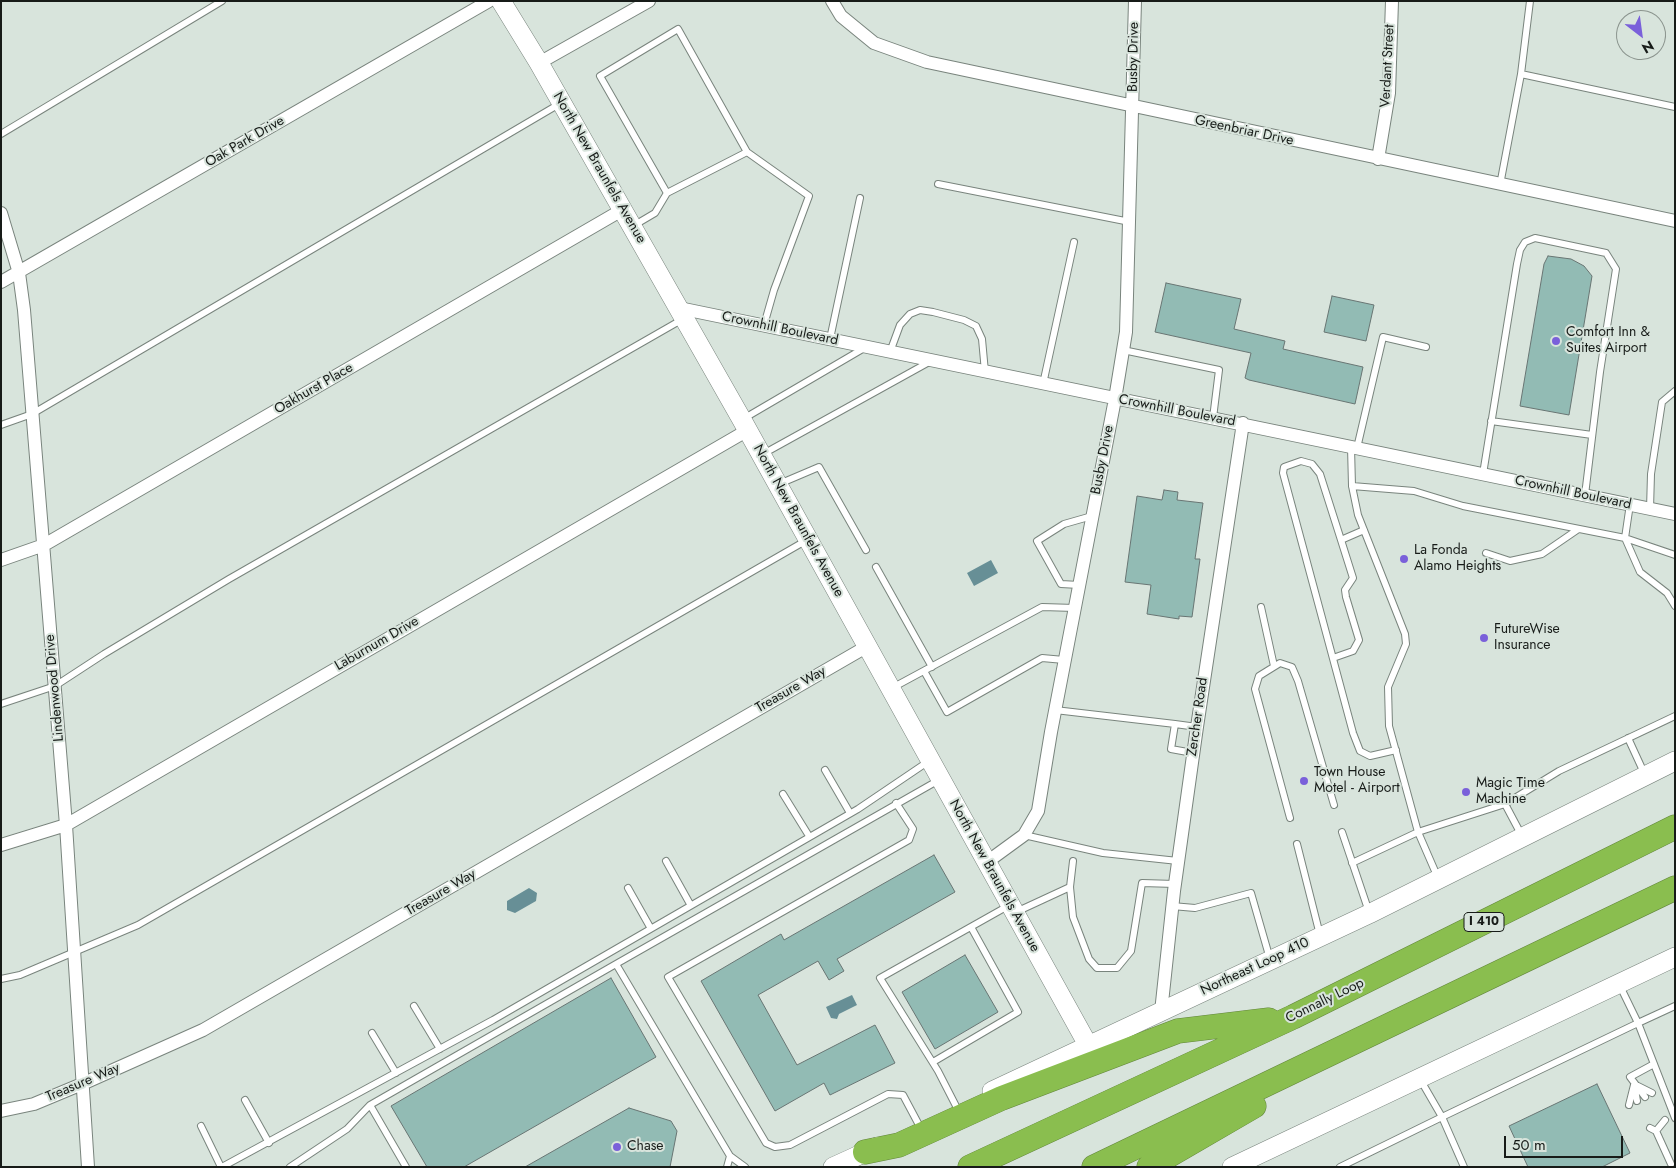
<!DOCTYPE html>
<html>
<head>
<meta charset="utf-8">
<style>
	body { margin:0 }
	#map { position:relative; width:1676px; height:1168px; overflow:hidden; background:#d8e4dc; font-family:Jost,sans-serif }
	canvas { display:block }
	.frame { position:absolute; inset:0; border:2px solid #171b18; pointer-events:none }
	.north { position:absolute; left:1616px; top:10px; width:50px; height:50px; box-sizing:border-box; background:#d8e4dc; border:1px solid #8b948e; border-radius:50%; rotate:150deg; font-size:14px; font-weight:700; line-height:20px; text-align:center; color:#171b18 }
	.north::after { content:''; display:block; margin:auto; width:18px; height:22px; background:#7a60da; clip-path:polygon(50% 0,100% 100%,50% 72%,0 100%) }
	.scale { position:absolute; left:1504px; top:1136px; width:119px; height:22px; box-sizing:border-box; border:2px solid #171b18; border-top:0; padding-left:6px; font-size:15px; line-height:18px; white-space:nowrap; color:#171b18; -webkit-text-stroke:4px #d8e4dc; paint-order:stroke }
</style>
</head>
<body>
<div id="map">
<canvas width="1676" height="1168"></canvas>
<div class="frame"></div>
<div class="north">N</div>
<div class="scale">50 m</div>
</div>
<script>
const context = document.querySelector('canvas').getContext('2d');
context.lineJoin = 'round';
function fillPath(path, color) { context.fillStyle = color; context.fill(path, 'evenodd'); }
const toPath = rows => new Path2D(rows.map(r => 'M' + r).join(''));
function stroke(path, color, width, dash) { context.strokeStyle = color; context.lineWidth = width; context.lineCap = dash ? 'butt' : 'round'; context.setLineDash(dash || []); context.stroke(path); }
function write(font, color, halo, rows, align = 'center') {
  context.font = font + ' Jost,sans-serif'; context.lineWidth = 4; context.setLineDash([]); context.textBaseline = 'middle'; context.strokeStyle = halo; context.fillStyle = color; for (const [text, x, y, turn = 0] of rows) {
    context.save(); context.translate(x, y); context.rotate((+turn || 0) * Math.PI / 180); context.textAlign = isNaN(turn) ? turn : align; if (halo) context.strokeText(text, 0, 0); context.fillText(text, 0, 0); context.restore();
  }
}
fillPath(toPath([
	[991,560,998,573,974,586,967,573],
	[529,888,537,893,536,901,515,913,507,910,507,901],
	[852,995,857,1005,839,1014,837,1019,831,1018,826,1007]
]), '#678f96');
const building = toPath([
	[1548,256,1571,259,1584,266,1592,276,1569,415,1520,406,1544,264,1548,256],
	[1166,283,1241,299,1234,329,1285,341,1283,349,1363,367,1355,404,1249,380,1245,378,1251,353,1155,332,1166,283],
	[1332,296,1374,305,1366,341,1324,332,1332,296],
	[1164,490,1178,492,1177,500,1203,503,1195,559,1200,559,1192,617,1179,616,1179,619,1147,614,1151,585,1125,582,1137,496,1162,500,1164,490],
	[934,855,955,892,837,959,844,971,829,980,818,961,758,995,797,1065,875,1025,895,1063,830,1095,824,1083,775,1111,701,981,781,934,784,940,934,855],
	[965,955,998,1012,935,1049,902,992,965,955],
	[611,978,656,1057,464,1167,427,1167,391,1106,611,978],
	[1597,1084,1630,1153,1602,1167,1528,1167,1509,1126,1597,1084],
	[629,1108,671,1121,677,1131,670,1167,525,1167,629,1108]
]);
fillPath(building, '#92bbb4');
stroke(building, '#687573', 1);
const lane = toPath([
	[1521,74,1675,107],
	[1,134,222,1],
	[938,184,1130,222],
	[1500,185,1521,74,1530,1],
	[667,193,600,76,678,29,747,152],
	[633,226,655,213,667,193,747,152,809,196,774,290,764,325],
	[830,339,860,198],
	[1123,350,1219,370,1213,418],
	[890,352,900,325,910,314,920,310,933,312,964,320,976,326,982,339,985,372],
	[1043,384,1074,242],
	[743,419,866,347],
	[1491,421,1592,435],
	[1,425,32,414,561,103],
	[1351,447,1352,486,1358,515,1405,634,1406,644,1388,687,1389,726,1418,832,1438,878],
	[1357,448,1383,337,1426,347],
	[763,454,931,361],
	[1483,474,1517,264,1520,250,1525,242,1535,238,1606,253,1616,269,1600,372,1585,495],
	[779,484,819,467,866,550],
	[1352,486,1414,491,1463,506,1625,538,1675,555],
	[1630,504,1625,538,1640,572,1667,593,1675,606],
	[1650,509,1651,474,1662,402,1675,391],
	[1364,530,1341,540,1320,474,1312,464,1301,461,1284,467,1283,473,1353,733,1360,751,1370,756,1396,750],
	[1486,553,1510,561,1542,554,1577,530],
	[876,567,932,667],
	[1079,585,1061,584,1037,541,1064,524,1092,516],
	[1261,607,1274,666],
	[1333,658,1353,651,1359,640,1346,597,1345,590,1353,578,1341,540],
	[924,671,947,712,1042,658,1064,660],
	[892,688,1042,607,1075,608],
	[1,704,55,686,104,654,229,579,683,319],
	[1055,710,1175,724],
	[1628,738,1645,775],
	[1193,753,1171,749,1175,724,1197,727],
	[825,770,850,813],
	[783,794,809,836],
	[896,803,913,829,909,840,668,977,766,1143,775,1147,790,1145,888,1094,903,1095,919,1125],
	[1505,804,1522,836],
	[1290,818,1255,689,1259,676,1280,663,1292,667,1298,681,1334,805],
	[1342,832,1369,912],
	[1024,835,1103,853,1178,861],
	[1297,844,1320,935],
	[666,861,690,904],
	[1073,861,1070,887,1073,917,1089,959,1097,968,1117,968,1131,951,1142,883,1175,884],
	[1352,863,1418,832,1505,804,1559,771,1675,716],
	[628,888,650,927],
	[1172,906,1195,908,1251,893,1270,959],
	[1016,912,1070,887],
	[616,964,939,780],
	[1,979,20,975,138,925,807,540],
	[1620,986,1638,1023,1675,1006],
	[414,1006,440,1049],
	[372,1033,396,1073],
	[933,1062,1018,1012,971,927],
	[1638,1086,1652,1093],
	[1635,1089,1637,1101],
	[1645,1097,1630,1077,1654,1064],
	[245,1100,269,1143],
	[370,1105,406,1167],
	[1629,1105,1634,1085],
	[957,1108,938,1071,880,978,1008,906],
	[201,1126,221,1167],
	[1650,1128,1656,1131,1671,1164],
	[1656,1131,1665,1120],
	[222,1167,493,1020,858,809,929,761],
	[290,1167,347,1129,370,1105,616,964,730,1156],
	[727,1167,730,1156,745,1167],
	[1340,1167,1442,1117,1420,1079],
	[1464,1167,1442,1117,1638,1023,1675,1118]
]);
const street = toPath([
	[832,1,841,16,874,43,927,62,1675,221],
	[539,63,649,1],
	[1378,159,1389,93,1392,1],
	[1,213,19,273,24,310,66,825,88,1167],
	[1,282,489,1],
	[679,308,1675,514],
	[1,560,44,545,622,210],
	[1,845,66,825,748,430],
	[987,862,1024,835,1038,811,1051,732,1115,399,1126,332,1135,1],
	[1161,1012,1174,891,1197,727,1243,423],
	[1,1111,34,1104,82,1084,203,1030,866,647]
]);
const secondary = toPath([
	[501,1,539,63,742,420,1088,1045],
	[992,1091,1369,914,1675,761],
	[833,1167,877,1147],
	[1232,1167,1675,957]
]);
const highway = toPath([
	[865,1152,899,1145,1002,1098,1178,1031,1269,1020],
	[970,1167,1293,1017,1675,827],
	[1094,1167,1675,888],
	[1149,1167,1254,1106]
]);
stroke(lane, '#79847d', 8);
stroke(street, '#79847d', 14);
stroke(secondary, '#79847d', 20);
stroke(highway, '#62853c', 25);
stroke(lane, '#fff', 6);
stroke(street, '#fff', 12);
stroke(secondary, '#fff', 19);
stroke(highway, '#8abe4f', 24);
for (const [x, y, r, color] of [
	[1556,341,5,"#7a60da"],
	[1404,559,5,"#7a60da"],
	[1484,638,5,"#7a60da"],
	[1304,781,5,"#7a60da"],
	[1466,792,5,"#7a60da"],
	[617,1147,5,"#7a60da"]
]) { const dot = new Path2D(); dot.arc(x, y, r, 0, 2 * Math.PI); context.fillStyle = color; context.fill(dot); stroke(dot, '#d8e4dc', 2); }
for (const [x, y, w] of [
	[1484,922,40]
]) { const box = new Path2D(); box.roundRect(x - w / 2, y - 9.5, w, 19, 4); context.fillStyle = '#d8e4dc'; context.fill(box); stroke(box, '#171b18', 1); }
write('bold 12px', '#171b18', null, [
	["I 410",1484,922]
]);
write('14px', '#171b18', '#d8e4dc', [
	["Busby Drive",1134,57,-89],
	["Verdant Street",1388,66,-87],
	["Greenbriar Drive",1244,131,12],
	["Oak Park Drive",245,142,-30],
	["North New Braunfels Avenue",599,168,60],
	["Crownhill Boulevard",780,329,12],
	["Oakhurst Place",314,389,-30],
	["Crownhill Boulevard",1177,411,11],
	["Busby Drive",1103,460,-79],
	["Crownhill Boulevard",1573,493,12],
	["North New Braunfels Avenue",798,521,61],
	["Laburnum Drive",377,644,-30],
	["Lindenwood Drive",55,688,-95],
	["Treasure Way",791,690,-30],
	["Zercher Road",1198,717,-82],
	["North New Braunfels Avenue",994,876,61],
	["Treasure Way",441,893,-30],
	["Northeast Loop 410",1255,967,-25],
	["Connally Loop",1325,1001,-26],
	["Treasure Way",83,1083,-23]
]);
write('14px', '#171b18', '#d8e4dc', [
	["Comfort Inn &",1566,333],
	["Suites Airport",1566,349],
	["La Fonda",1414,551],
	["Alamo Heights",1414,567],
	["FutureWise",1494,630],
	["Insurance",1494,646],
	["Town House",1314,773],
	["Motel - Airport",1314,789],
	["Magic Time",1476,784],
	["Machine",1476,800],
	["Chase",627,1147]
], 'left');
</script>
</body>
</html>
